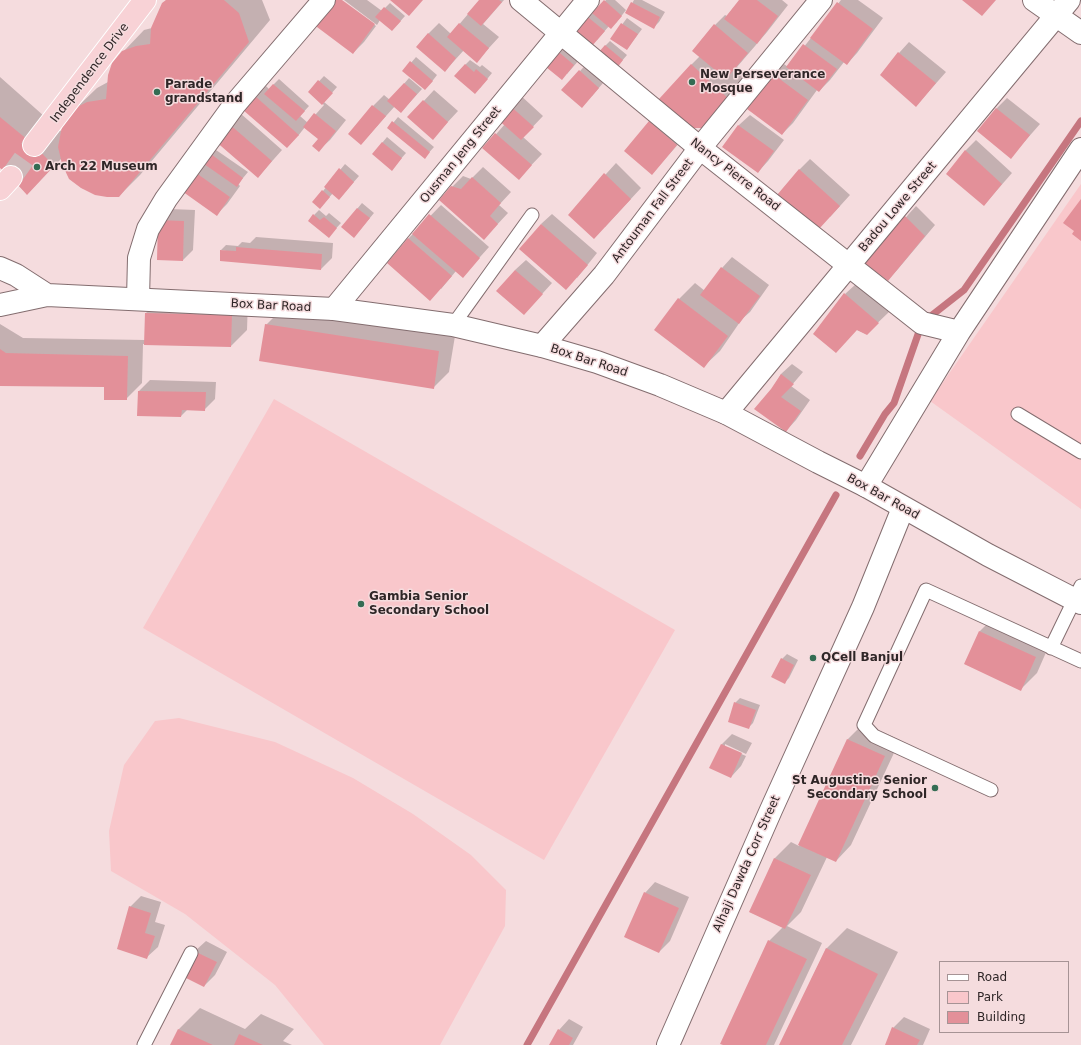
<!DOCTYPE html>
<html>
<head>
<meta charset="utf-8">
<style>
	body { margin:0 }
	#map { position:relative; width:1081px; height:1045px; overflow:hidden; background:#f5dcde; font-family:"DejaVu Sans",sans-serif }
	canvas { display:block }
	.legend { position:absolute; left:939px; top:961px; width:130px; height:72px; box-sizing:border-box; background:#f5dcde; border:1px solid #a69395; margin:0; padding:5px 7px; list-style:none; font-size:12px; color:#2f2627 }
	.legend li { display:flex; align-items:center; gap:8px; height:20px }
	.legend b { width:20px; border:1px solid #a69395 }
</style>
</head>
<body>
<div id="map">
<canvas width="1081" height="1045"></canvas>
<ul class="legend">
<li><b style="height:5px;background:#fff"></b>Road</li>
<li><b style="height:11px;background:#f9c7cb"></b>Park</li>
<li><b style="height:11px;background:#e39099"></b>Building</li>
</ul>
</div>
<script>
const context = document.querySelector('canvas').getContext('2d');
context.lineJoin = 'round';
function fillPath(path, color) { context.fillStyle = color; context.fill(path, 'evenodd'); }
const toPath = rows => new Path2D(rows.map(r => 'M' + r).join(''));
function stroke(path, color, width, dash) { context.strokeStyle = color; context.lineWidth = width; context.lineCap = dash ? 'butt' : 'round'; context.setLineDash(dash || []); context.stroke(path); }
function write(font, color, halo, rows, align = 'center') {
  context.font = font + ' "DejaVu Sans",sans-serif'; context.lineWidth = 3; context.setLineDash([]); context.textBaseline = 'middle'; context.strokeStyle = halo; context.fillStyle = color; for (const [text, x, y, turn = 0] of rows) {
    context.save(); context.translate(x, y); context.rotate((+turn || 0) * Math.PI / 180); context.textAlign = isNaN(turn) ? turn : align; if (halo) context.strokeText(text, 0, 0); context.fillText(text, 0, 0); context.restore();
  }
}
fillPath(toPath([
	[1081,184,1081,509,930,401],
	[274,399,675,630,544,860,143,628],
	[179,718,275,742,353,778,413,814,471,855,506,890,505,926,440,1045,324,1045,275,985,185,914,111,871,109,831,124,765,155,721]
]), '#f9c7cb');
fillPath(toPath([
	[166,0,262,0,270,20,140,175,119,196,62,158,27,194,0,167,0,77,62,132,75,109,97,88,108,82,123,52,144,30,152,28],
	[341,0,376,26,364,42,353,53],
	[344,0,367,0,382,11,390,3,405,16,397,25,380,20,377,25],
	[480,0,504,0,483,24,499,37,477,61,464,50,445,71,428,34,439,23,451,34],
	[606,0,615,0,626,10,616,23,609,26,597,40,585,14,590,9,594,13],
	[634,0,642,0,665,12,659,22,654,27,627,13],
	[740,0,782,0,788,5,767,32,737,67,751,79,727,106,691,65,700,56,715,25,725,15,727,16],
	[841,0,858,0,883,18,857,53,847,64,844,62,830,80,819,91,817,90,793,123,782,134,774,75,784,64,788,67],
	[627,18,642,29,627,49,612,38],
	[610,41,627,55,621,62,605,46],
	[909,42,946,72,916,106,881,75,899,53],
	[560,43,579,60,567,74,543,63],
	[416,57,437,75,430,84,404,71],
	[470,60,480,67,482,65,492,73,480,88,465,65],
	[590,60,609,76,592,96,563,90],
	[324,76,337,87,324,102,346,120,330,140,319,150,319,139,305,127,298,136,255,97,266,86,269,89,279,79,309,106,300,116,308,123,324,105,309,92],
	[409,78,422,89,401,112,395,106,361,144,373,106,384,95,390,100],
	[434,90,458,111,433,138,409,117],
	[519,94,543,116,523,137,542,154,519,178,484,148,505,124],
	[1007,98,1040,124,1011,157,979,131,997,108],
	[660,111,687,134,652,174,650,122],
	[240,113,282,150,258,177,215,140],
	[750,115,784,140,768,161,758,172,723,147,739,125],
	[398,117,434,147,425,157,389,128],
	[387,137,406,153,392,169,373,154],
	[976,140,1012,173,984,205,965,151],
	[216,150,248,172,238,184,240,186,227,204,217,214,180,188],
	[810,159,850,195,830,217,799,170],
	[616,163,641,188,605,227,569,215],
	[345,164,359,176,339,199,333,193,320,208,323,191],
	[483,167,511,192,499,205,508,213,494,228,452,187,463,176,471,179],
	[362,203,374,213,359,231,342,227],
	[441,205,489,247,463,276,456,271,441,289,408,239],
	[916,206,935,225,898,269,888,280,865,263],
	[170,209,195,210,193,250,183,260,159,220],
	[319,210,326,216,329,213,341,223,329,236,314,215],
	[552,214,597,253,577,278,541,224],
	[256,237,333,243,332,258,321,269,221,250,226,245,238,246,242,242,250,243],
	[732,257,769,285,750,312,742,319,720,351,704,366,679,299,695,283,705,291,722,268],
	[526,260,552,283,524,314,515,270],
	[856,284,889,312,866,334,857,330,845,294],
	[162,297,248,299,247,330,231,346,143,344,142,383,126,399,105,386,0,385,0,324,23,338,145,340,146,313],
	[282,309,455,336,449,372,433,388,266,325],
	[792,364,803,372,791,386,810,400,796,420,786,431,772,389,781,374],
	[150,380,216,382,215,399,205,409,188,409,181,416,138,415,139,391],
	[996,615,1051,641,1037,673,1021,689,965,664,980,631],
	[787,654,798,660,789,678,784,683,782,659],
	[740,698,760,705,753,723,748,728,735,703],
	[864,723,900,740,851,845,836,861,827,857,801,912,787,926,822,943,774,1045,725,1045,769,941,783,927,750,912,775,858,791,842,799,846,848,739],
	[732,734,752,743,746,754,725,744,725,747,746,756,741,766,731,777,711,768,722,744],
	[655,882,689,897,670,941,659,952,645,893],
	[141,896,161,902,155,922,165,925,158,947,147,957,130,907],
	[847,928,898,952,851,1045,780,1045,826,949],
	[206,941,227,952,215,975,204,986,195,951],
	[200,1008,245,1029,261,1014,294,1029,283,1041,292,1045,172,1045,179,1029],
	[904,1017,930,1029,923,1045,886,1045,893,1028],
	[569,1019,583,1027,573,1045,550,1045,559,1030]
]), '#0003');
stroke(toPath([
	[860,456,885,414,894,403,922,323,964,290,1081,121],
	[527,1045,836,495]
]), '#c6767f', 7);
fillPath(toPath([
	[166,0,224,0,239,13,249,42,119,197,107,197,95,195,81,188,69,179,62,164,58,147,62,126,75,108,87,102,106,99,108,75,112,63,122,51,136,46,150,44,151,28,162,3],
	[330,0,342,0,375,24,353,54,313,24],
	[390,0,423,0,409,16],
	[479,0,499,0,502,2,481,26,467,14],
	[604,0,622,16,611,29,592,13],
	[739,0,757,0,778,16,757,44,724,19],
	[962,0,996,0,982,16],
	[631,2,660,17,654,29,625,13],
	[837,2,873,29,847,65,810,38],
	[384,7,401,21,392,31,375,17],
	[584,14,605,31,592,46,571,28],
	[459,23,489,48,477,63,447,37],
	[621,23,638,34,627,50,610,39],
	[714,24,748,53,726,79,692,51],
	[428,33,456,58,445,72,416,47],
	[803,44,837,69,819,92,786,67],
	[605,45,623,60,617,68,598,53],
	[554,48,574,65,562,80,541,63],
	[898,52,936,83,916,107,880,75],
	[410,61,433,81,425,90,402,71],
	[465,64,474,72,476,69,488,79,475,94,454,76],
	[691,64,731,101,706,128,689,128,659,99],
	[579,70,599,88,582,108,561,90],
	[773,74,808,100,782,135,747,109],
	[318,80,333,93,322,105,308,92],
	[404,83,417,94,401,113,387,101],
	[273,84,305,111,296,121,264,94],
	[255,96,299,135,287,148,243,110],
	[423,100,448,122,433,140,407,117],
	[508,104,534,127,521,140,496,118],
	[372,105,386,116,361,145,348,134],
	[996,108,1030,135,1011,159,977,131],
	[314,113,336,131,319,152,312,146,318,139,303,127],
	[0,117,34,145,54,166,27,195,11,177,0,168],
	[392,121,430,152,425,159,387,128],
	[649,121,677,145,652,175,624,151],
	[228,123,272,161,258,178,214,140],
	[738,125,774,151,758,173,722,147],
	[495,133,532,165,519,180,482,148],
	[382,142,402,158,392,171,372,154],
	[965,150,1002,184,984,206,946,174],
	[211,154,243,178,237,187,204,164],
	[339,168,354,182,339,200,324,187],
	[799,169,840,206,819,229,777,195],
	[192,170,230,197,217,216,179,189],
	[604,173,631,199,594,239,568,215],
	[472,177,501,203,490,216,498,224,484,240,439,200,451,186,461,189],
	[322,190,330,197,320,209,312,202],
	[1081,199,1081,241,1072,234,1074,231,1063,223],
	[357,208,370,218,354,238,341,227],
	[313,214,320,220,324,217,337,228,329,238,308,221],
	[429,214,480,258,463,278,412,234],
	[905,216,925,236,888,281,864,263],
	[158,220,184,221,183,261,157,260],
	[541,224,588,265,566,290,519,249],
	[408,238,452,276,430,301,387,263],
	[236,247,322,254,321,270,220,261,220,250,236,251],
	[721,267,760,296,739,324,700,295],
	[515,270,543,294,524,315,496,291],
	[844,293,879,323,867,335,857,330,836,353,813,334],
	[678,298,728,336,704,368,654,330],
	[145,313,232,315,231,347,144,345],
	[265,324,439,351,434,389,259,361],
	[0,349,6,353,128,356,127,400,104,400,104,387,0,386],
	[781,374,794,384,781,397,801,411,786,432,754,409,771,389],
	[138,391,206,392,205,411,182,410,181,417,137,416],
	[979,631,1036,657,1021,691,964,664],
	[781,658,794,665,785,684,771,677],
	[734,702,756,710,749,729,728,722],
	[847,739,885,756,836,862,798,845],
	[721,744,742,753,731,778,709,768],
	[774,858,811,875,785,929,749,912],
	[644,892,679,908,659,953,624,937],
	[129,906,151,913,145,933,155,936,147,959,117,949],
	[768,940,807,959,766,1045,723,1045,720,1044],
	[826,948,878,974,842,1045,779,1045],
	[194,951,217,962,204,987,182,976],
	[892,1027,920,1040,917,1045,885,1045],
	[178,1029,213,1045,170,1045],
	[558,1029,573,1038,569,1045,549,1045],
	[239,1034,263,1045,234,1045]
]), '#e39099');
stroke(toPath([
	[11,177,34,145]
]), '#cdb8b9', 22, [22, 11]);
const service = toPath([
	[453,325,532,215],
	[1018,414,1081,452],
	[1051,648,1081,586],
	[991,790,874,736,864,725,926,590,1081,661],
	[144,1045,191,953]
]);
const minor = toPath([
	[521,0,700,148,922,323,959,332],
	[1034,0,1081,33],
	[138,299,139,258,148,229,166,199,235,104,324,0],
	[334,309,588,0],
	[542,346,604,275,700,148,821,0],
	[726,413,1069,0],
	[866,486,959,332,1081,149],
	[668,1045,771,810,863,607,903,508]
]);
const tertiary = toPath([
	[0,268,16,275,47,295],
	[0,305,47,295,334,309,453,325,542,346,597,362,660,385,726,413,818,462,866,486,988,555,1081,603]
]);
const trunk = toPath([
	[34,145,145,0],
	[0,189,11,177]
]);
stroke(service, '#836d6f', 15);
stroke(minor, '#836d6f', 24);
stroke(tertiary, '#836d6f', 24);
stroke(trunk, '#fff', 24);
stroke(service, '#fff', 13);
stroke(minor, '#fff', 22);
stroke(tertiary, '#fff', 22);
stroke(trunk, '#f8d2d6', 22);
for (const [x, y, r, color] of [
	[692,82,4,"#346c53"],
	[157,92,4,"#346c53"],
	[37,167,4,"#346c53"],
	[361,604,4,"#346c53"],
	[813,658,4,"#346c53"],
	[935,788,4,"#346c53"]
]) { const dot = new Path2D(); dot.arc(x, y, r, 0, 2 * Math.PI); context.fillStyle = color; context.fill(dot); stroke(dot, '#f5dcde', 1.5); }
write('12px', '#2f2627', '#f5dcde', [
	["Independence Drive",90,73,-53],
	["Ousman Jeng Street",461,155,-51],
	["Nancy Pierre Road",735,175,38],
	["Badou Lowe Street",898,207,-50],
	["Antouman Fall Street",653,211,-53],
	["Box Bar Road",271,306,3],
	["Box Bar Road",589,361,18],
	["Box Bar Road",883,497,29],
	["Alhaji Dawda Corr Street",747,864,-66]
]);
write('bold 12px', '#2f2627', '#f5dcde', [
	["New Perseverance",700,75],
	["Mosque",700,89],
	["Parade",165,85],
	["grandstand",165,99],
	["Arch 22 Museum",45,167],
	["Gambia Senior",369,597],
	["Secondary School",369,611],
	["QCell Banjul",821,658],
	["St Augustine Senior",927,781,"right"],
	["Secondary School",927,795,"right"]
], 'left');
</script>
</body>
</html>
